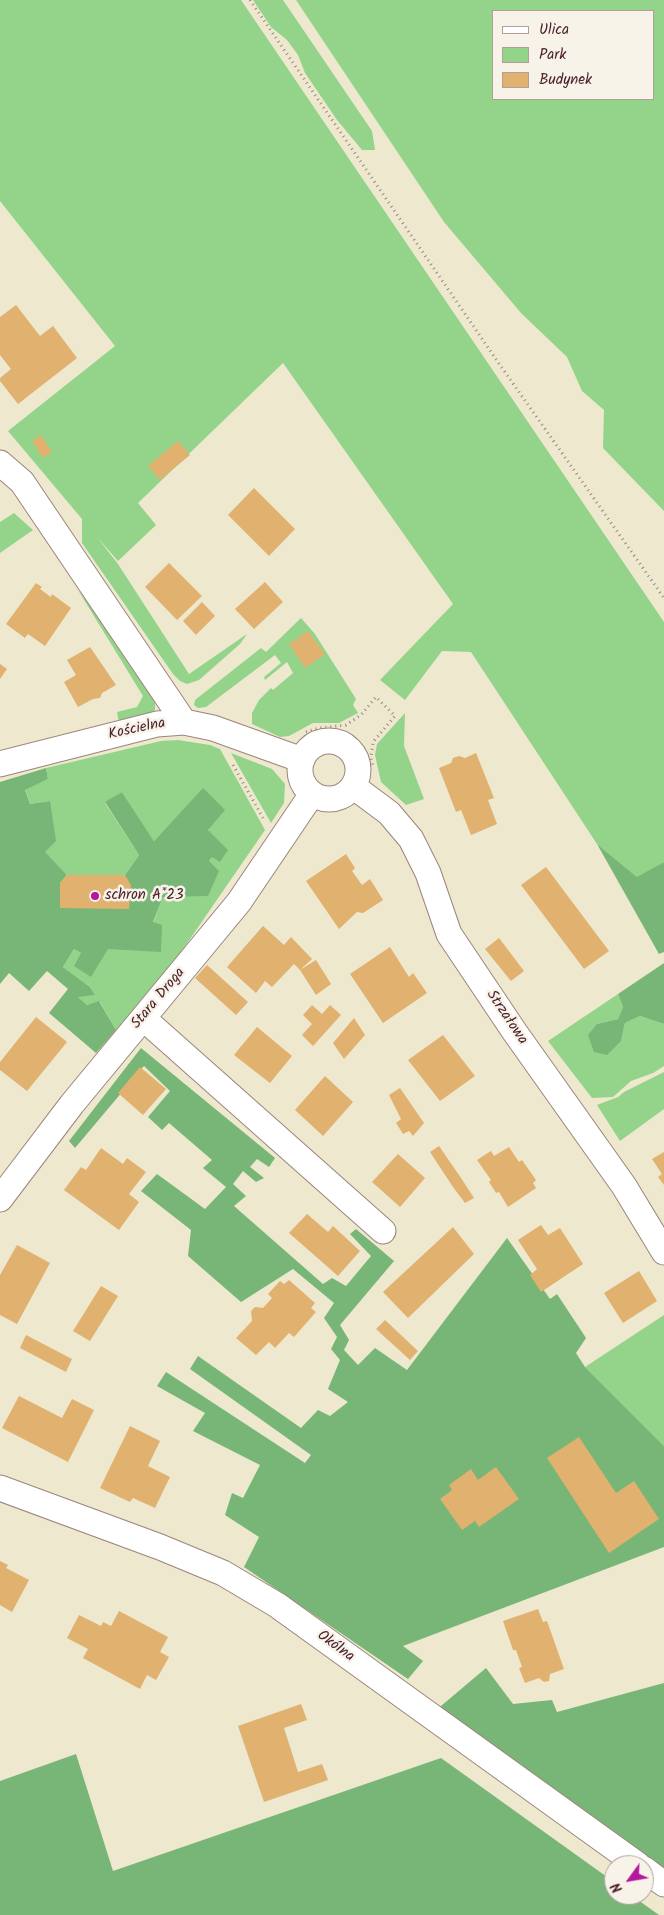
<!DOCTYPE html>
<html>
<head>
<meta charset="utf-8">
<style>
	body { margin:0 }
	#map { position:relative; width:664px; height:1915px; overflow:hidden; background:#ede8ce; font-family:Kalam,sans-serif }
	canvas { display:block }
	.legend { position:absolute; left:492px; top:10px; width:162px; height:90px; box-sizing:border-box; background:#f7f3e8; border:1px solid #b29e9c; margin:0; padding:6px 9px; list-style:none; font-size:15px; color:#4a1f2b }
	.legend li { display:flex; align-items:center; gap:10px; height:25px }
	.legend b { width:25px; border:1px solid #b29e9c }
	.north { position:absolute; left:604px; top:1855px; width:50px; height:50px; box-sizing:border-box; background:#f7f3e8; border:1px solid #b29e9c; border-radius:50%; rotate:238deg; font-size:14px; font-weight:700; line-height:20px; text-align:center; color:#4a1f2b }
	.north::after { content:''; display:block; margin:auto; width:18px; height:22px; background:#b5179e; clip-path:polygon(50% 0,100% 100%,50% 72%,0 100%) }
</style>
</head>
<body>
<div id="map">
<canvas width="664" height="1915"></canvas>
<ul class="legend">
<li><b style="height:6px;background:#fff"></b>Ulica</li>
<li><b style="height:14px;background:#94d48a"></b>Park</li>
<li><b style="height:14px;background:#e1b170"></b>Budynek</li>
</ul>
<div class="north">N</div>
</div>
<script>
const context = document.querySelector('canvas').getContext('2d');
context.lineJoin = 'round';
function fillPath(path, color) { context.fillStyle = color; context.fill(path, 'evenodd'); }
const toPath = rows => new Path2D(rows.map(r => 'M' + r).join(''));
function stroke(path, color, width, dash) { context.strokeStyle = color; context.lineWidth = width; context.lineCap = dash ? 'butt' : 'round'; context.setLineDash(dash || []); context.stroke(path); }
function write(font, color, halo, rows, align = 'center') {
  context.font = font + ' Kalam,sans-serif'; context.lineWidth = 5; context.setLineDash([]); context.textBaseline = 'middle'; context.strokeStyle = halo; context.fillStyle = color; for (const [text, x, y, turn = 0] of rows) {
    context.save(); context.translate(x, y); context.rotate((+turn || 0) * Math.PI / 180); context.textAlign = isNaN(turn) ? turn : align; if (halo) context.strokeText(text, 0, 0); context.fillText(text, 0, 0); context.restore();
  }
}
fillPath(toPath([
	[0,0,241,0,664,622,664,862,638,878,597,844,471,652,442,651,405,700,380,680,453,604,283,363,138,503,156,525,118,561,97,537,118,564,189,674,247,634,240,644,199,680,187,684,180,681,173,674,82,543,82,519,8,431,115,346,0,201],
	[253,0,283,0,372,131,375,150,362,150,337,120,305,73,298,55,287,40,271,27],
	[296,0,664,0,664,511,603,448,604,410,582,391,567,357,521,313,444,222],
	[493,11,653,11,653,99,493,99],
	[14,513,33,530,0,553,0,522],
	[78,590,148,680,155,697,155,710,149,716,119,723,117,712,137,707,143,696],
	[301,618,315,634,356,699,353,705,358,713,339,723,313,723,289,736,280,737,252,724,252,713,259,700,271,688,273,690,293,673,287,662,265,680,264,677,281,663,275,655,206,707,198,708,194,705,195,700,261,648,266,652],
	[405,713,404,746,424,799,406,805,381,782,375,755,377,744],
	[178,740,210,745,220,749,265,830,159,984,116,1030,100,1002,87,1005,77,996,95,995,90,987,63,967,74,949,81,953,108,949,153,923,163,897,209,861,212,857,203,789,154,841,122,792,105,803,139,855,125,875,67,875,44,852,50,801,30,804,25,789,48,779,46,768,161,741],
	[231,753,272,769,285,784,284,803,271,823],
	[618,994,623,1007,618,1019,597,1024,621,1041,625,1023,640,1016,664,1024,664,1066,653,1073,631,1081,613,1097,592,1098,548,1041],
	[664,1072,664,1109,620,1141,597,1105,618,1097,624,1092],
	[664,1315,664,1446,585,1367]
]), '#94d48a');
fillPath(toPath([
	[46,768,48,779,25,790,30,804,50,801,56,841,45,852,67,875,60,883,125,875,139,855,105,802,122,792,154,841,203,788,225,810,208,830,228,850,220,862,212,857,209,861,219,871,208,896,163,897,153,922,162,925,161,952,108,949,91,977,74,966,81,953,74,949,63,967,90,987,95,995,78,997,87,1005,99,1001,116,1030,96,1053,49,1013,68,989,47,971,29,991,9,973,0,984,0,782],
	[597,844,637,877,664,862,664,952,659,954],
	[664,963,664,1024,640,1016,625,1023,621,1041,607,1055,594,1052,588,1035,597,1024,618,1019,623,1007,618,994],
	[141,1048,275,1158,269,1167,257,1159,250,1167,264,1178,256,1182,243,1171,233,1184,246,1196,234,1206,323,1284,332,1278,346,1286,371,1256,350,1234,356,1229,394,1261,340,1325,349,1340,344,1350,358,1365,375,1348,407,1370,507,1238,550,1299,557,1294,586,1338,576,1353,585,1367,664,1446,664,1547,403,1646,423,1661,408,1679,244,1567,259,1537,225,1515,232,1493,243,1498,260,1465,193,1431,205,1413,157,1386,166,1372,305,1463,311,1455,190,1369,198,1356,301,1428,318,1410,330,1416,348,1402,328,1389,340,1360,331,1349,337,1337,324,1318,334,1303,293,1269,241,1302,188,1256,191,1230,141,1191,157,1174,205,1209,226,1187,203,1168,212,1160,169,1123,162,1130,148,1117,170,1091,144,1066,75,1148,69,1141],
	[486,1668,513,1704,552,1700,557,1712,664,1683,664,1872,435,1711],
	[76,1754,113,1871,441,1758,614,1882,614,1895,631,1895,659,1915,0,1915,0,1781]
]), '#77b676');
fillPath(toPath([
	[16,305,40,336,53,326,77,358,18,404,0,381,0,378,11,369,0,355,0,317],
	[41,435,52,452,43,458,32,441],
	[178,441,190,455,160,480,148,466],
	[254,488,295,529,269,556,228,515],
	[169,563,202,596,177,620,145,587],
	[265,582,283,602,254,629,235,609],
	[36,583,42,587,40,589,51,597,52,594,71,608,45,646,28,634,25,638,6,624],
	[202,602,215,616,196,635,183,621],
	[308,631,325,654,305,668,289,644],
	[90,647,116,685,102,693,100,698,93,699,78,707,64,682,76,675,67,660],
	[0,664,7,669,0,679],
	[476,753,494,798,488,800,497,824,471,835,461,810,456,812,439,768,451,763,453,758,459,756,465,758],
	[346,854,355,868,352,871,362,885,370,879,383,900,363,913,357,912,339,929,306,881],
	[546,867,609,951,584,969,521,885],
	[67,875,125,875,131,885,129,909,60,908,60,883],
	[263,926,284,945,291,937,312,959,300,970,294,964,272,987,265,981,256,993,227,967],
	[499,938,524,971,511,981,485,949],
	[390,947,409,977,413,973,427,993,383,1023,350,974],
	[316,960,331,984,316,995,300,970],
	[207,965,248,1002,236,1015,195,978],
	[312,1005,322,1014,330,1005,341,1015,313,1046,302,1035,312,1024,303,1015],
	[36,1017,67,1042,27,1091,0,1070,0,1062],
	[354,1018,365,1035,344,1059,333,1043],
	[257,1027,292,1056,270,1083,234,1055],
	[443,1035,475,1076,440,1101,408,1060],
	[140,1067,166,1089,143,1115,118,1093],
	[325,1076,353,1102,323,1136,295,1110],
	[400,1088,424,1123,413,1136,409,1131,403,1134,396,1123,401,1119,389,1095],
	[439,1146,461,1178,474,1198,465,1203,453,1187,430,1152],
	[509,1147,519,1162,522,1160,536,1180,533,1183,536,1188,508,1207,499,1192,496,1193,489,1182,491,1180,477,1160,491,1151,494,1156],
	[101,1148,123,1164,127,1158,146,1172,129,1194,139,1202,119,1230,64,1190,81,1167,86,1170],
	[664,1152,664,1185,658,1177,662,1174,652,1159],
	[398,1154,425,1178,400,1207,372,1182],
	[307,1214,328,1232,333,1226,360,1251,338,1276,289,1233],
	[541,1225,548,1235,560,1228,583,1264,541,1292,530,1275,537,1269,518,1240],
	[453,1227,474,1254,408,1318,383,1292],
	[17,1245,50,1263,17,1324,0,1315,0,1275],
	[639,1271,657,1301,623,1323,604,1293],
	[289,1280,315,1303,311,1308,316,1312,294,1337,289,1333,275,1348,269,1342,256,1355,236,1338,252,1321,251,1311,255,1307,263,1308,272,1298,268,1294,280,1281,284,1284],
	[101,1286,118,1296,90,1341,73,1331],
	[385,1320,418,1351,410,1360,376,1329],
	[26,1335,72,1359,66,1372,20,1348],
	[19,1396,62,1418,72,1399,94,1410,68,1462,2,1428],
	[130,1426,160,1441,148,1466,170,1477,155,1508,133,1498,130,1502,100,1488],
	[579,1437,616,1493,634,1481,659,1519,609,1553,547,1458],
	[496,1467,519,1499,479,1527,475,1521,462,1530,440,1499,452,1490,449,1485,471,1469,478,1480],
	[0,1561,8,1565,6,1568,29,1580,12,1612,0,1605],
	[538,1609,543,1622,547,1621,564,1669,550,1674,549,1681,544,1682,539,1678,525,1683,519,1668,522,1667,516,1650,513,1650,503,1621],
	[119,1611,168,1637,160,1652,169,1657,156,1680,147,1675,140,1689,83,1658,88,1649,67,1638,79,1615,101,1626,103,1622,111,1626],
	[301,1704,307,1720,284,1728,298,1772,322,1764,328,1780,264,1802,238,1726]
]), '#e1b170');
const minor = toPath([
	[0,463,22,482,184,722],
	'300 770a29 29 0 1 1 58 0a29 29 0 1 1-58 0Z',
	[0,764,157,724,184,722,213,728,302,760],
	[354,787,389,813,411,839,428,873,449,934,514,1031,624,1186,664,1252],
	[143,1018,383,1231],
	[0,1199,72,1104,239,902,312,794],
	[0,1488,160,1547,223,1573,277,1605,638,1865],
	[644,1869,664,1884]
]);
stroke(minor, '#9c847c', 27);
stroke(toPath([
	[250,0,500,365,664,598],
	[306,732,319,728,346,725,361,715,376,697,395,716,373,742,371,757,373,767],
	[233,765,263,818]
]), '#9c847c', 3, [1, 4]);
stroke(minor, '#fff', 25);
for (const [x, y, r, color] of [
	[95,896,5,"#b5179e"]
]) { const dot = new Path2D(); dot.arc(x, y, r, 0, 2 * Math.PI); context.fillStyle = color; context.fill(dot); stroke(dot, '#f7f3e8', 2); }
write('15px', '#4a1f2b', '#f7f3e8', [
	["Kościelna",137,730,-12],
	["Stara Droga",159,999,-50],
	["Strzałowa",506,1018,56],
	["Okólna",335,1647,36]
]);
write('15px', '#4a1f2b', '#f7f3e8', [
	["schron A*23",105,896]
], 'left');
</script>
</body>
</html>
